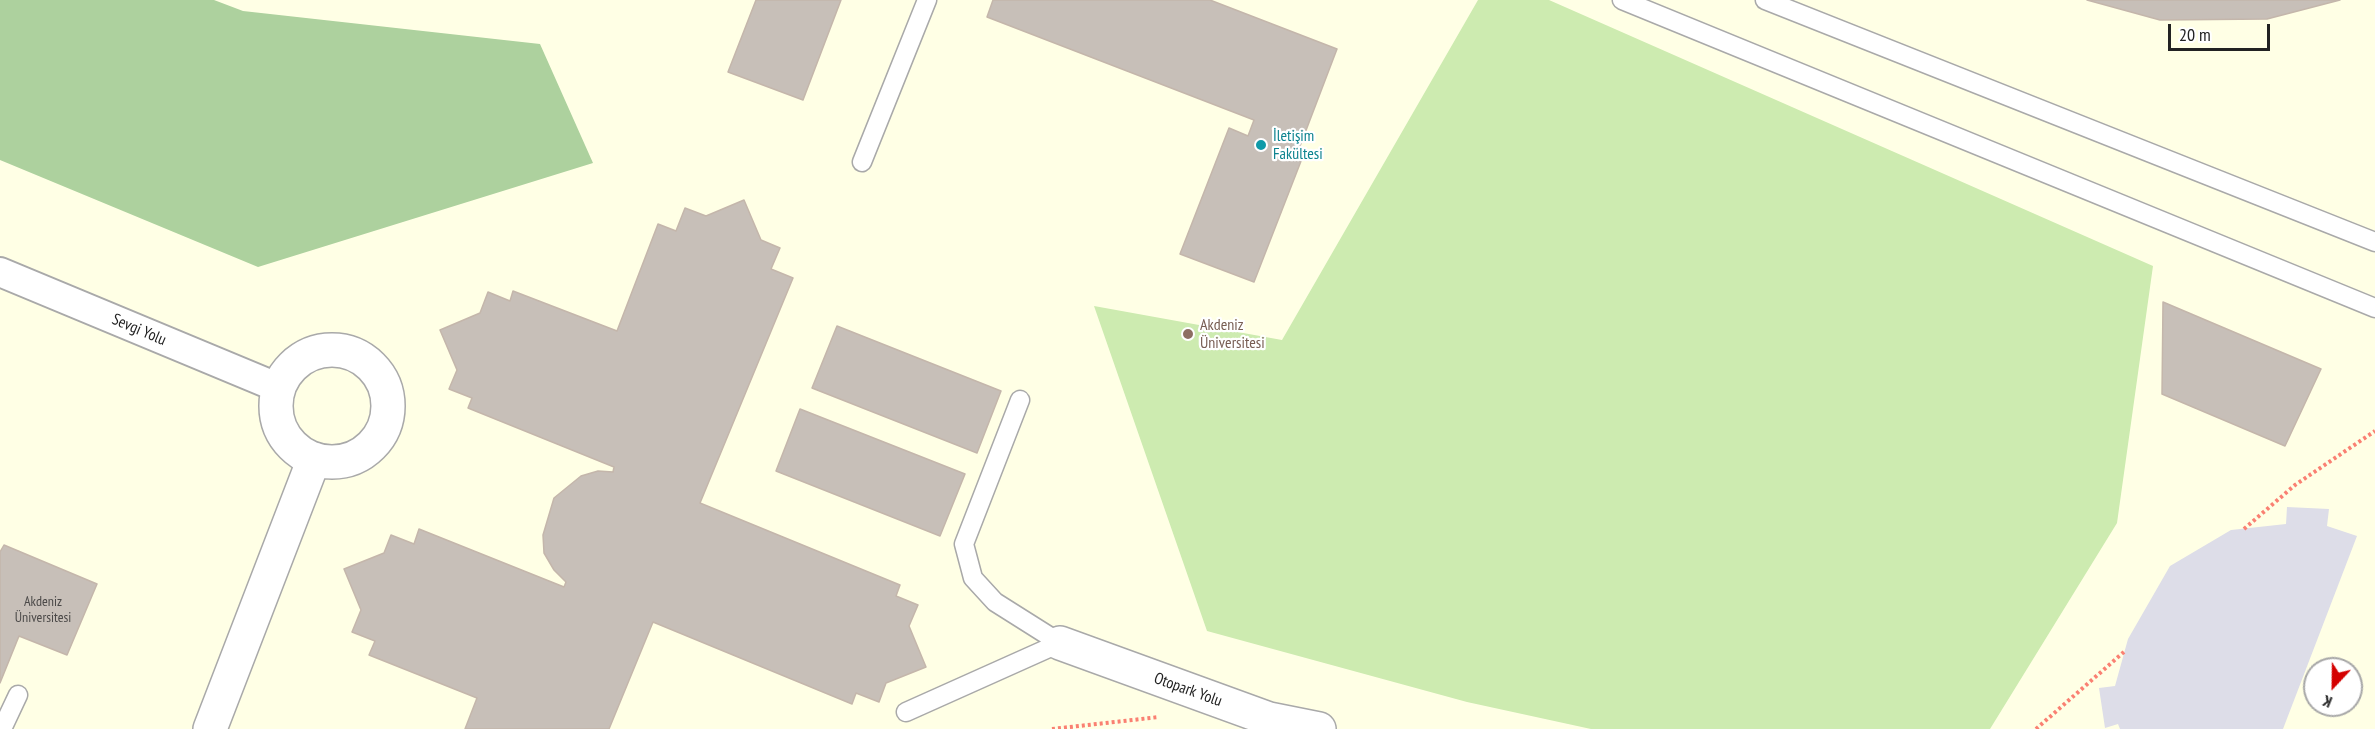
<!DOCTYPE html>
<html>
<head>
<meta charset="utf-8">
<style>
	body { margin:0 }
	#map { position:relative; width:2375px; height:729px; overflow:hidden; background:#f2efe9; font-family:"PT Sans Narrow",sans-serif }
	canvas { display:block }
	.north { position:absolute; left:2303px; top:657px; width:60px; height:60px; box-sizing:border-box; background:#fff; border:2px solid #a7a7a7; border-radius:50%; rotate:202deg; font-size:16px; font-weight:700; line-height:24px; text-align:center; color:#222 }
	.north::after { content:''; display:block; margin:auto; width:21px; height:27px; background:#d40000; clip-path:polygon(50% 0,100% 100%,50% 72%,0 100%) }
	.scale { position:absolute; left:2168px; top:24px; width:102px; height:27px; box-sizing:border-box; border:3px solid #222; border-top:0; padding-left:8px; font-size:18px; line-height:21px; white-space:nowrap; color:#222; -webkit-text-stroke:4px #fff; paint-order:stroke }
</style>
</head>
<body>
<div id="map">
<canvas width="2375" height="729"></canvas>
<div class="north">K</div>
<div class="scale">20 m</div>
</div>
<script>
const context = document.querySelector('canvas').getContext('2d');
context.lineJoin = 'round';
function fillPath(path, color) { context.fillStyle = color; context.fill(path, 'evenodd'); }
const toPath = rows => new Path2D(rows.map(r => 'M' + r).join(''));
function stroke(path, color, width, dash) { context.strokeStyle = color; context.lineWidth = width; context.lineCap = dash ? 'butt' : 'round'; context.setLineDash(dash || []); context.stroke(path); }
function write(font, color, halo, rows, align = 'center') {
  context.font = font + ' "PT Sans Narrow",sans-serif'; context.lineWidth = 4.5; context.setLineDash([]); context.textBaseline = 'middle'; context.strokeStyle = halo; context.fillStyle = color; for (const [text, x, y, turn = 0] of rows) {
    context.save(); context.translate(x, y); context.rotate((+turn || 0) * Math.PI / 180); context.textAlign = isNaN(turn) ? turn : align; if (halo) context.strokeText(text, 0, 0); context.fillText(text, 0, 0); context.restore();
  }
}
fillPath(toPath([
	[0,0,2375,0,2375,729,0,729],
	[2315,669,2351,669,2351,705,2315,705]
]), '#ffffe5');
fillPath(toPath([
	[1478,0,1549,0,2153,266,2117,523,1990,729,1591,729,1467,702,1207,631,1094,306,1282,340]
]), '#cdebb0');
fillPath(toPath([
	[0,0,214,0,243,11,540,44,593,163,258,267,0,160]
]), '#add19e');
fillPath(toPath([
	[2287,507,2329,509,2327,526,2357,536,2283,729,2120,729,2118,724,2105,728,2099,688,2115,686,2128,639,2170,566,2231,530,2286,524]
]), '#dddde8');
const building = toPath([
	[756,0,841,0,803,100,728,72,756,0],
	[993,0,1210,0,1337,49,1297,154,1303,156,1254,282,1180,254,1229,128,1248,136,1254,120,987,17,993,0],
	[2087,0,2340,0,2267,19,2160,20,2087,0],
	[744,200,761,240,780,248,771,269,793,278,700,503,900,585,896,596,918,605,909,626,926,667,886,683,879,702,856,693,852,704,653,622,609,729,465,729,477,698,369,655,375,641,352,632,361,610,344,569,384,553,391,535,414,544,419,529,564,587,566,582,554,570,544,553,543,535,554,498,581,476,598,471,613,472,614,467,468,408,472,398,449,389,457,370,440,330,480,313,488,292,510,301,513,291,617,331,658,224,676,231,685,208,706,216,744,200],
	[2163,302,2321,369,2285,446,2162,394,2163,302],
	[837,326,1001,391,977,453,812,388,837,326],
	[800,409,965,474,940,536,776,471,800,409],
	[4,545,97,584,67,655,19,636,0,683,0,552,4,545]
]);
fillPath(building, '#c7bfb8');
stroke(building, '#c4b6ab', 1.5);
const service = toPath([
	[1622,0,2375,308],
	[1765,0,2375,242],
	[862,162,927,0],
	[1020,400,964,544,973,578,995,602,1060,643],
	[906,712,1060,643],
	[2,729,18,695]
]);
const pedestrian = toPath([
	[0,272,279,388]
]);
const minor = toPath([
	'276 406a56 56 0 1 1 112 0a56 56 0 1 1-112 0Z',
	[1060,643,1269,719,1319,729],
	[210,729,314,459]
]);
stroke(service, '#a9a9a9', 21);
stroke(pedestrian, '#a9a9a9', 32);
stroke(minor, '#a9a9a9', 36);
stroke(toPath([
	[2244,529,2295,485,2375,431],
	[1052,729,1159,717],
	[2036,729,2125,651]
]), '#fa8072', 4, [3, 3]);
stroke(service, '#fff', 18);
stroke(pedestrian, '#fff', 28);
stroke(minor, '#fff', 33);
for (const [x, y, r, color] of [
	[1261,145,6,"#0f9aa8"],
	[1188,334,6,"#8d6e63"]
]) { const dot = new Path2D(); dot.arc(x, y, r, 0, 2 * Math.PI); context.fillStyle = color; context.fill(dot); stroke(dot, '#fff', 2); }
write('14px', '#4b4948', null, [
	["Akdeniz",43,602],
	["Üniversitesi",43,618]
]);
write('16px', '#0d838f', '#fff', [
	["İletişim",1273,136],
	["Fakültesi",1273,154]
], 'left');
write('16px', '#785e54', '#fff', [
	["Akdeniz",1200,325],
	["Üniversitesi",1200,343]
], 'left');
write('16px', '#222', '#fff', [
	["Sevgi Yolu",139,330,23],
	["Otopark Yolu",1188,690,20]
]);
</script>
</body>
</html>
